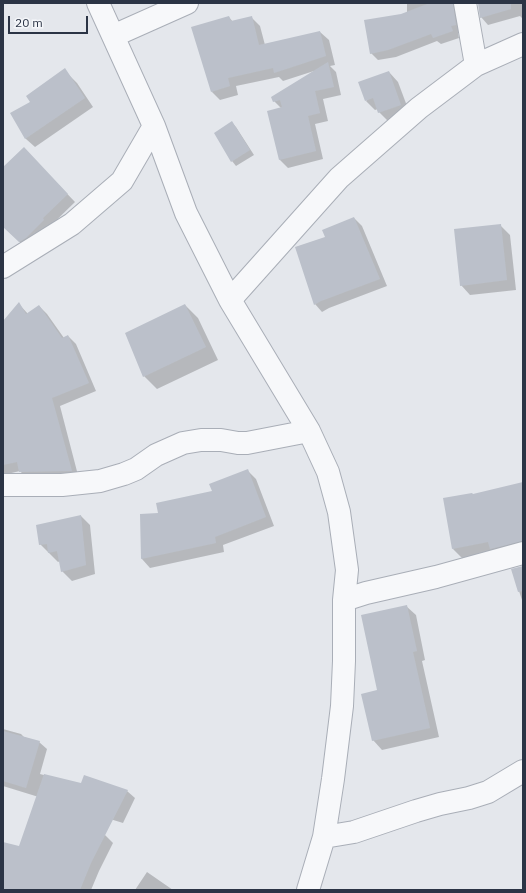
<!DOCTYPE html>
<html>
<head>
<meta charset="utf-8">
<style>
	body { margin:0 }
	#map { position:relative; width:526px; height:893px; overflow:hidden; background:#e4e7ec; font-family:"IBM Plex Sans",sans-serif }
	canvas { display:block }
	.frame { position:absolute; inset:0; border:4px solid #2b3445; pointer-events:none }
	.scale { position:absolute; left:8px; top:16px; width:80px; height:18px; box-sizing:border-box; border:2px solid #2b3445; border-top:0; padding-left:5px; font-size:12px; line-height:14px; white-space:nowrap; color:#2b3445; -webkit-text-stroke:3px #f4f6f9; paint-order:stroke }
</style>
</head>
<body>
<div id="map">
<canvas width="526" height="893"></canvas>
<div class="frame"></div>
<div class="scale">20 m</div>
</div>
<script>
const context = document.querySelector('canvas').getContext('2d');
context.lineJoin = 'round';
function fillPath(path, color) { context.fillStyle = color; context.fill(path, 'evenodd'); }
const toPath = rows => new Path2D(rows.map(r => 'M' + r).join(''));
function stroke(path, color, width, dash) { context.strokeStyle = color; context.lineWidth = width; context.lineCap = dash ? 'butt' : 'round'; context.setLineDash(dash || []); context.stroke(path); }
fillPath(toPath([
	[407,3,462,3,463,32,458,33,459,38,441,44,437,41,396,57,378,60,371,53,407,13],
	[479,3,523,3,523,19,520,16,488,25,481,17],
	[229,17,233,22,252,18,260,26,265,45,320,32,329,40,335,65,330,66,336,72,341,95,323,99,328,121,315,124,323,159,288,168,280,160,281,108,274,101,314,71,283,81,279,77,236,86,238,95,220,100,212,92],
	[389,72,398,82,410,114,389,122,379,112,378,109,375,110,366,101],
	[68,74,77,83,93,107,35,147,26,139,12,113,31,102],
	[232,123,236,127,254,155,236,166,232,161],
	[31,156,75,202,27,249,3,226,3,168],
	[354,218,362,226,387,286,329,308,322,312,315,304,326,237],
	[500,225,510,235,516,290,470,295,461,285],
	[19,304,28,314,39,306,47,314,64,338,68,336,76,344,96,391,60,406,79,479,28,480,20,471,3,475,3,322],
	[185,305,198,318,218,360,157,389,144,376],
	[247,470,256,479,274,526,223,545,224,552,150,568,142,559,141,515,159,514,213,492],
	[523,483,523,551,494,551,462,558,453,549,473,495],
	[81,516,90,525,95,574,72,581,62,571,60,561,58,562,40,544],
	[523,567,523,603,512,570],
	[406,606,416,615,425,660,422,661,439,737,382,750,373,740,379,690],
	[3,729,21,734,24,737,39,742,47,749,40,774,81,785,127,791,135,798,123,823,3,786],
	[105,835,113,843,99,871,91,890,92,890,3,890,3,843,19,847],
	[147,872,173,890,135,890]
]), '#0003');
fillPath(toPath([
	[430,3,453,3,456,25,451,26,453,31,433,38,431,34,388,50,370,54,364,20,401,14],
	[478,3,511,3,511,9,480,18],
	[229,16,231,21,252,16,259,45,320,31,326,56,274,73,273,68,228,78,230,86,211,92,191,27],
	[328,62,334,87,315,91,320,113,308,116,316,151,279,160,267,111,282,107,280,100,273,102,271,97],
	[65,68,85,98,25,139,10,113,30,102,26,96],
	[389,71,401,105,378,113,373,98,365,101,358,82],
	[232,121,250,150,231,162,214,133],
	[24,147,68,194,43,218,44,220,26,238,19,242,3,227,3,167],
	[354,217,380,279,321,301,314,305,295,247,325,237,322,230],
	[501,224,507,280,460,286,454,229],
	[19,302,26,314,39,305,62,338,68,335,89,383,52,398,72,471,19,472,17,462,3,465,3,321],
	[185,304,206,347,143,377,125,333],
	[248,469,266,517,215,537,216,543,141,559,140,514,158,513,156,503,212,491,209,484],
	[523,482,523,541,490,549,488,542,452,549,443,498,472,493,473,494],
	[81,515,86,565,61,572,57,551,48,553,47,544,39,545,36,525],
	[523,566,523,591,518,592,511,569],
	[407,605,417,651,413,652,430,728,372,741,361,694,377,690,361,615],
	[3,731,40,741,26,788,3,781],
	[44,774,81,783,84,775,128,790,91,863,80,890,3,890,3,842,19,846]
]), '#bbc0ca');
const street = toPath([
	[98,3,154,126,186,213,230,300,309,431,328,472,339,512,347,570,344,600,344,661,342,706,333,779,324,837,308,890],
	[465,3,476,65],
	[113,36,187,3],
	[3,267,72,224,122,181,154,126],
	[230,300,339,178,419,108,476,65,523,44],
	[3,485,62,485,100,481,124,474,136,469,156,455,183,443,201,440,221,440,238,443,247,443,309,431],
	[344,600,366,593,436,577,523,553],
	[324,837,354,832,416,811,440,804,469,798,488,792,523,771]
]);
stroke(street, '#a9aeb7', 24);
stroke(street, '#f7f8fa', 22);
</script>
</body>
</html>
